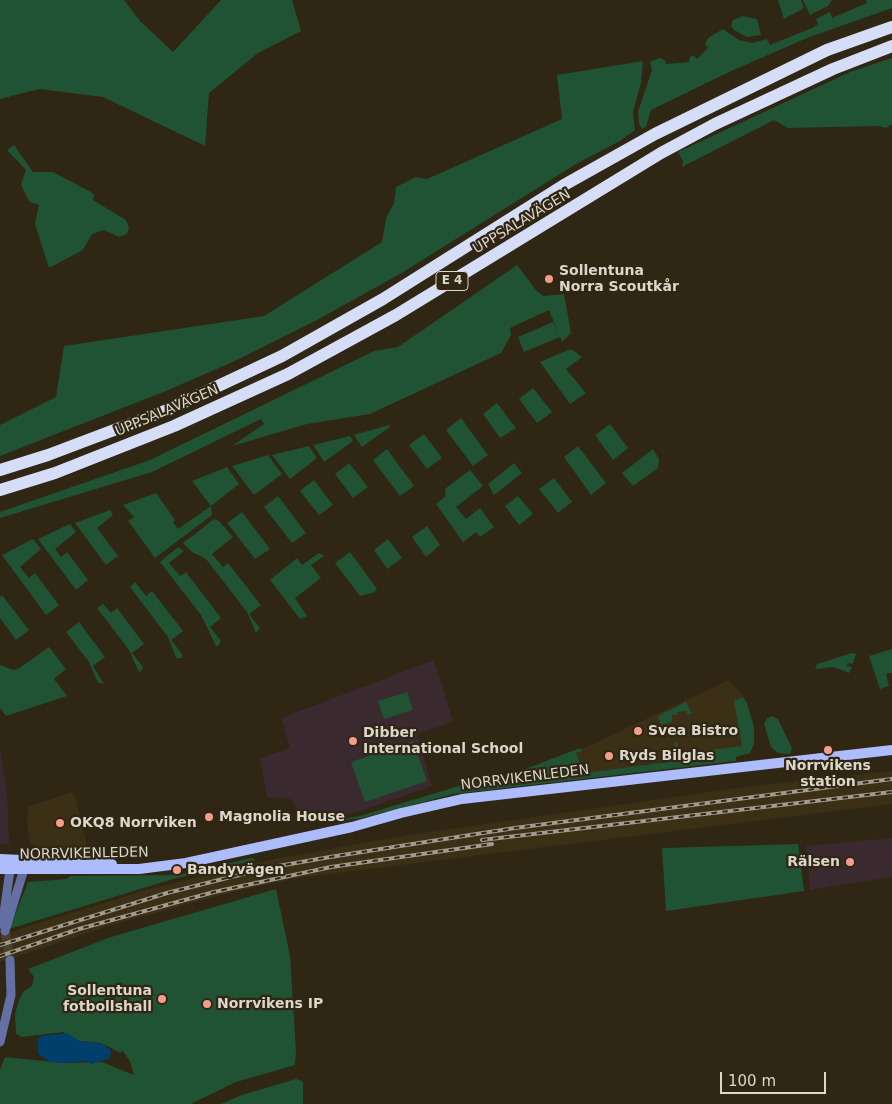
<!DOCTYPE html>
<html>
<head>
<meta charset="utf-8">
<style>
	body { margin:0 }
	#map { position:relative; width:892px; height:1104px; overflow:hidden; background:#2f2614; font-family:"DejaVu Sans",sans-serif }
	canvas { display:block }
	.scale { position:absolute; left:720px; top:1072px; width:106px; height:22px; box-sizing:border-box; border:2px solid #dcd6cb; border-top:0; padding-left:6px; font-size:15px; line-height:18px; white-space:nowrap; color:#dcd6cb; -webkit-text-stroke:4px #2f2614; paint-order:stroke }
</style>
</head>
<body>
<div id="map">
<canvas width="892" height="1104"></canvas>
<div class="scale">100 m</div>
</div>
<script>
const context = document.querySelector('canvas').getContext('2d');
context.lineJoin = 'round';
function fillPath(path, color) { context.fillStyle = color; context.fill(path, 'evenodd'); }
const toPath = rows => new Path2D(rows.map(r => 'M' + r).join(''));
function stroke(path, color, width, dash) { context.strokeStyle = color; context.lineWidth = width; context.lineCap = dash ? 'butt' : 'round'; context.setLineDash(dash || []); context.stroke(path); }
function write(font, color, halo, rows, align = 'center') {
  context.font = font + ' "DejaVu Sans",sans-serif'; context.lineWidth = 4.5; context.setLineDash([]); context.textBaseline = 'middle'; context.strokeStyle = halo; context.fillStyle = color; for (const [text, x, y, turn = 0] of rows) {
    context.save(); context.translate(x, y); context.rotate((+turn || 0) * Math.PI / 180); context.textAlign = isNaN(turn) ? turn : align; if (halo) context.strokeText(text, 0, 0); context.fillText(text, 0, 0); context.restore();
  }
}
fillPath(toPath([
	[729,680,744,697,749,752,585,774,576,752],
	[892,771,892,804,296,878,229,893,108,926,0,962,0,935,149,889,265,861,408,835,744,787],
	[72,792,76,799,88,850,81,852,39,848,30,843,27,825,28,807]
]), '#3b2f16');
fillPath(toPath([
	[0,749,7,793,9,844,0,844]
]), '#3a2931');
fillPath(toPath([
	[434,660,453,722,417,734,432,786,357,812,305,822,291,799,267,797,260,758,290,748,281,718],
	[892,838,892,877,810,890,806,846]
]), '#3b2930');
fillPath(toPath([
	[0,0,124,0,139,20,173,52,221,0,292,0,301,31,258,53,209,93,205,146,103,97,39,89,0,99],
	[778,0,801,0,804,8,784,19],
	[803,0,832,0,828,6,810,15],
	[866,0,892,0,892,8,807,38,729,72,651,110,646,127,642,129,639,124,638,112,652,70,650,62,659,58,665,60,666,64,689,62,690,57,693,55,697,59,708,48,705,44,708,38,723,29,739,40,752,43,767,39,770,45,812,28,818,24,816,19,830,12,832,18,867,3],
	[743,16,757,19,761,35,747,37,734,30,731,26,733,20],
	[892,58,892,124,886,128,877,126,788,128,774,120,682,167,683,161,678,152,850,72],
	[643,61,641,83,633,112,635,130,620,141,576,164,400,274,317,320,237,360,166,391,0,456,0,425,56,397,64,346,264,316,382,242,386,218,394,203,396,187,416,177,427,179,562,119,557,75],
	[14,145,33,172,53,172,91,192,94,195,93,200,126,220,129,227,127,234,119,237,104,230,92,234,83,250,49,268,35,224,39,205,30,202,26,196,21,184,26,170,7,150],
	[517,265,536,290,543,296,564,294,571,333,562,342,560,337,524,352,518,337,553,322,559,335,549,310,510,328,511,335,501,353,370,414,307,424,232,446,264,424,261,419,152,472,0,518,0,512,150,460,374,351,398,347],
	[568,350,573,350,582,357,566,369,586,393,570,404,540,362],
	[533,388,552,412,537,423,519,399],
	[497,403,516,428,500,438,483,414],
	[461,418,488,455,473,466,446,430],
	[610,424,628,448,613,460,595,435],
	[389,425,390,427,362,447,354,435],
	[424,434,442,458,427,469,409,445],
	[350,436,353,441,324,462,313,445],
	[309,446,317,458,290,479,272,455],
	[578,446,606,483,591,495,564,457],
	[387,449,414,486,400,496,373,460],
	[653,449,659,459,658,468,633,486,622,473],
	[268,455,282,474,254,495,232,466],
	[349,463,368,487,353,498,335,474],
	[514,463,522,473,494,495,488,484],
	[227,467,239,484,211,506,212,515,155,558,128,521,134,517,123,505,156,493,175,520,173,522,178,529,211,506,192,481],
	[470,470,483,486,456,507,466,519,480,508,494,527,480,537,476,532,463,542,436,504,446,496,445,489],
	[554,478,572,502,558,513,539,489],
	[314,480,333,505,319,515,300,491],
	[278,496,306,533,292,543,264,507],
	[518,496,533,514,519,525,505,506],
	[110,510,113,515,97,528,118,556,106,565,75,523],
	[242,512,270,549,255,559,227,523],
	[214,519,219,521,233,537,212,554,223,567,228,563,261,605,249,614,260,628,256,633,247,612,206,559,192,552,183,543],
	[70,524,76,532,55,549,61,557,67,552,88,580,76,590,38,539],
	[427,526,440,545,426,557,412,537],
	[33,539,41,549,20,567,29,578,35,573,59,605,46,615,2,555],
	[388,539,402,558,387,569,374,550],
	[178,547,184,551,169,563,180,576,186,572,221,618,210,627,221,641,218,646,216,646,201,615,160,562],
	[350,552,377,589,373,593,360,596,335,563],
	[319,553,324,556,311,565,321,578,295,598,307,616,300,619,270,580,297,558,302,565],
	[135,582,146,596,152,591,183,631,171,640,182,654,182,658,176,658,168,637,130,587],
	[2,595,29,630,16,640,0,618,0,597],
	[103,604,111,613,117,608,144,644,132,653,143,667,141,671,139,672,129,650,97,608],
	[79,622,105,657,93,666,104,684,98,683,89,662,66,632],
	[49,647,66,669,54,679,67,696,6,716,0,708,0,665,13,670,18,669],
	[892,649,892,673,886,674,889,686,880,689,869,656],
	[852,653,856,654,853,664,849,663,846,666,852,667,849,673,834,667,815,669,817,664],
	[407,692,413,710,384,719,378,701],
	[743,697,747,703,754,727,754,744,750,753,736,757,736,761,454,794,358,819,337,820,360,816,472,782,492,786,515,773,580,748,582,751,576,753,585,773,676,761,675,742,677,742,679,754,742,746,734,701],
	[686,702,692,714,687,714,687,711,677,712,677,715,672,715,672,722,661,725,658,716],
	[772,716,778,719,792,748,790,754,778,753,771,747,764,724,767,718],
	[413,741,427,781,365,802,351,762],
	[798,844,804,891,666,911,662,848],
	[251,858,256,860,173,879,9,929,28,882,67,879,70,876,179,875],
	[276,889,290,956,296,1052,295,1065,236,1082,191,1104,0,1104,0,1070,5,1057,64,1063,102,1062,134,1075,130,1061,122,1050,121,1053,101,1043,79,1041,63,1032,22,1037,16,1034,15,1014,18,1003,23,992,32,986,34,977,28,969,111,937],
	[296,1079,302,1081,303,1084,303,1104,221,1104,242,1095]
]), '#1f5333');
fillPath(toPath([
	[67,1033,79,1041,104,1044,111,1051,110,1058,92,1064,86,1061,64,1063,51,1062,38,1054,38,1040,41,1036]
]), '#003f6c');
stroke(toPath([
	[5,931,10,960]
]), '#49402f', 9, [9, 4.5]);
stroke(toPath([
	[4,926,3,920,10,870],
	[5,931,24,869],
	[0,1042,11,995,10,960]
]), '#6470a3', 9);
stroke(toPath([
	[0,859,112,864],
	[0,869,139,869,186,863,352,827,401,813,462,799,892,750]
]), '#adbcfc', 10);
stroke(toPath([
	[0,470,48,455,167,410,282,356,383,299,564,185,655,134,827,50,892,27],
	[0,490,55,473,174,426,288,374,396,315,661,153,715,124,833,69,892,46]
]), '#d6def7', 12);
const rail = toPath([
	[482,840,892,792],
	[0,945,167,893,267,868,330,857,515,828,892,779],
	[0,956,79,929,214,892,331,867,492,844]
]);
stroke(rail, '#a29b8e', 4);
stroke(rail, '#2f2614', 2, [5.5]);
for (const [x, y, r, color] of [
	[549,279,5,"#f49d8c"],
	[638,731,5,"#f49d8c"],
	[353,741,5,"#f49d8c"],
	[828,750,5,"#f49d8c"],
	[609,756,5,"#f49d8c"],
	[209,817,5,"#f49d8c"],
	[60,823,5,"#f49d8c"],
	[850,862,5,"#f49d8c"],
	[177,870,5,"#f49d8c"],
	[162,999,5,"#f49d8c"],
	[207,1004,5,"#f49d8c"]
]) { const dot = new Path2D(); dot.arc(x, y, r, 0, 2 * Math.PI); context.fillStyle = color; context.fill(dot); stroke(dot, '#2f2614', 2); }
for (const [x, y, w] of [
	[452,281,32]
]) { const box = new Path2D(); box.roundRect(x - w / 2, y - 9.5, w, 19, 4); context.fillStyle = '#2f2614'; context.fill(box); stroke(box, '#dcd6cb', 1); }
write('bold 12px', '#dcd6cb', null, [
	["E 4",452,281]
]);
write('14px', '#dcd6cb', '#2f2614', [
	["UPPSALAVÄGEN",522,222,-31],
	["UPPSALAVÄGEN",167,411,-23],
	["NORRVIKENLEDEN",525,778,-7],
	["NORRVIKENLEDEN",84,854,-1]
]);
write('bold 14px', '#dcd6cb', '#2f2614', [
	["Sollentuna",559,271],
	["Norra Scoutkår",559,287],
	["Svea Bistro",648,731],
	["Dibber",363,733],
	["International School",363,749],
	["Ryds Bilglas",619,756],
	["Norrvikens",828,766,"center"],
	["station",828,782,"center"],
	["Magnolia House",219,817],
	["OKQ8 Norrviken",70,823],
	["Rälsen",840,862,"right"],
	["Bandyvägen",187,870],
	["Sollentuna",152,991,"right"],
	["fotbollshall",152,1007,"right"],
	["Norrvikens IP",217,1004]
], 'left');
</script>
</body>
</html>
